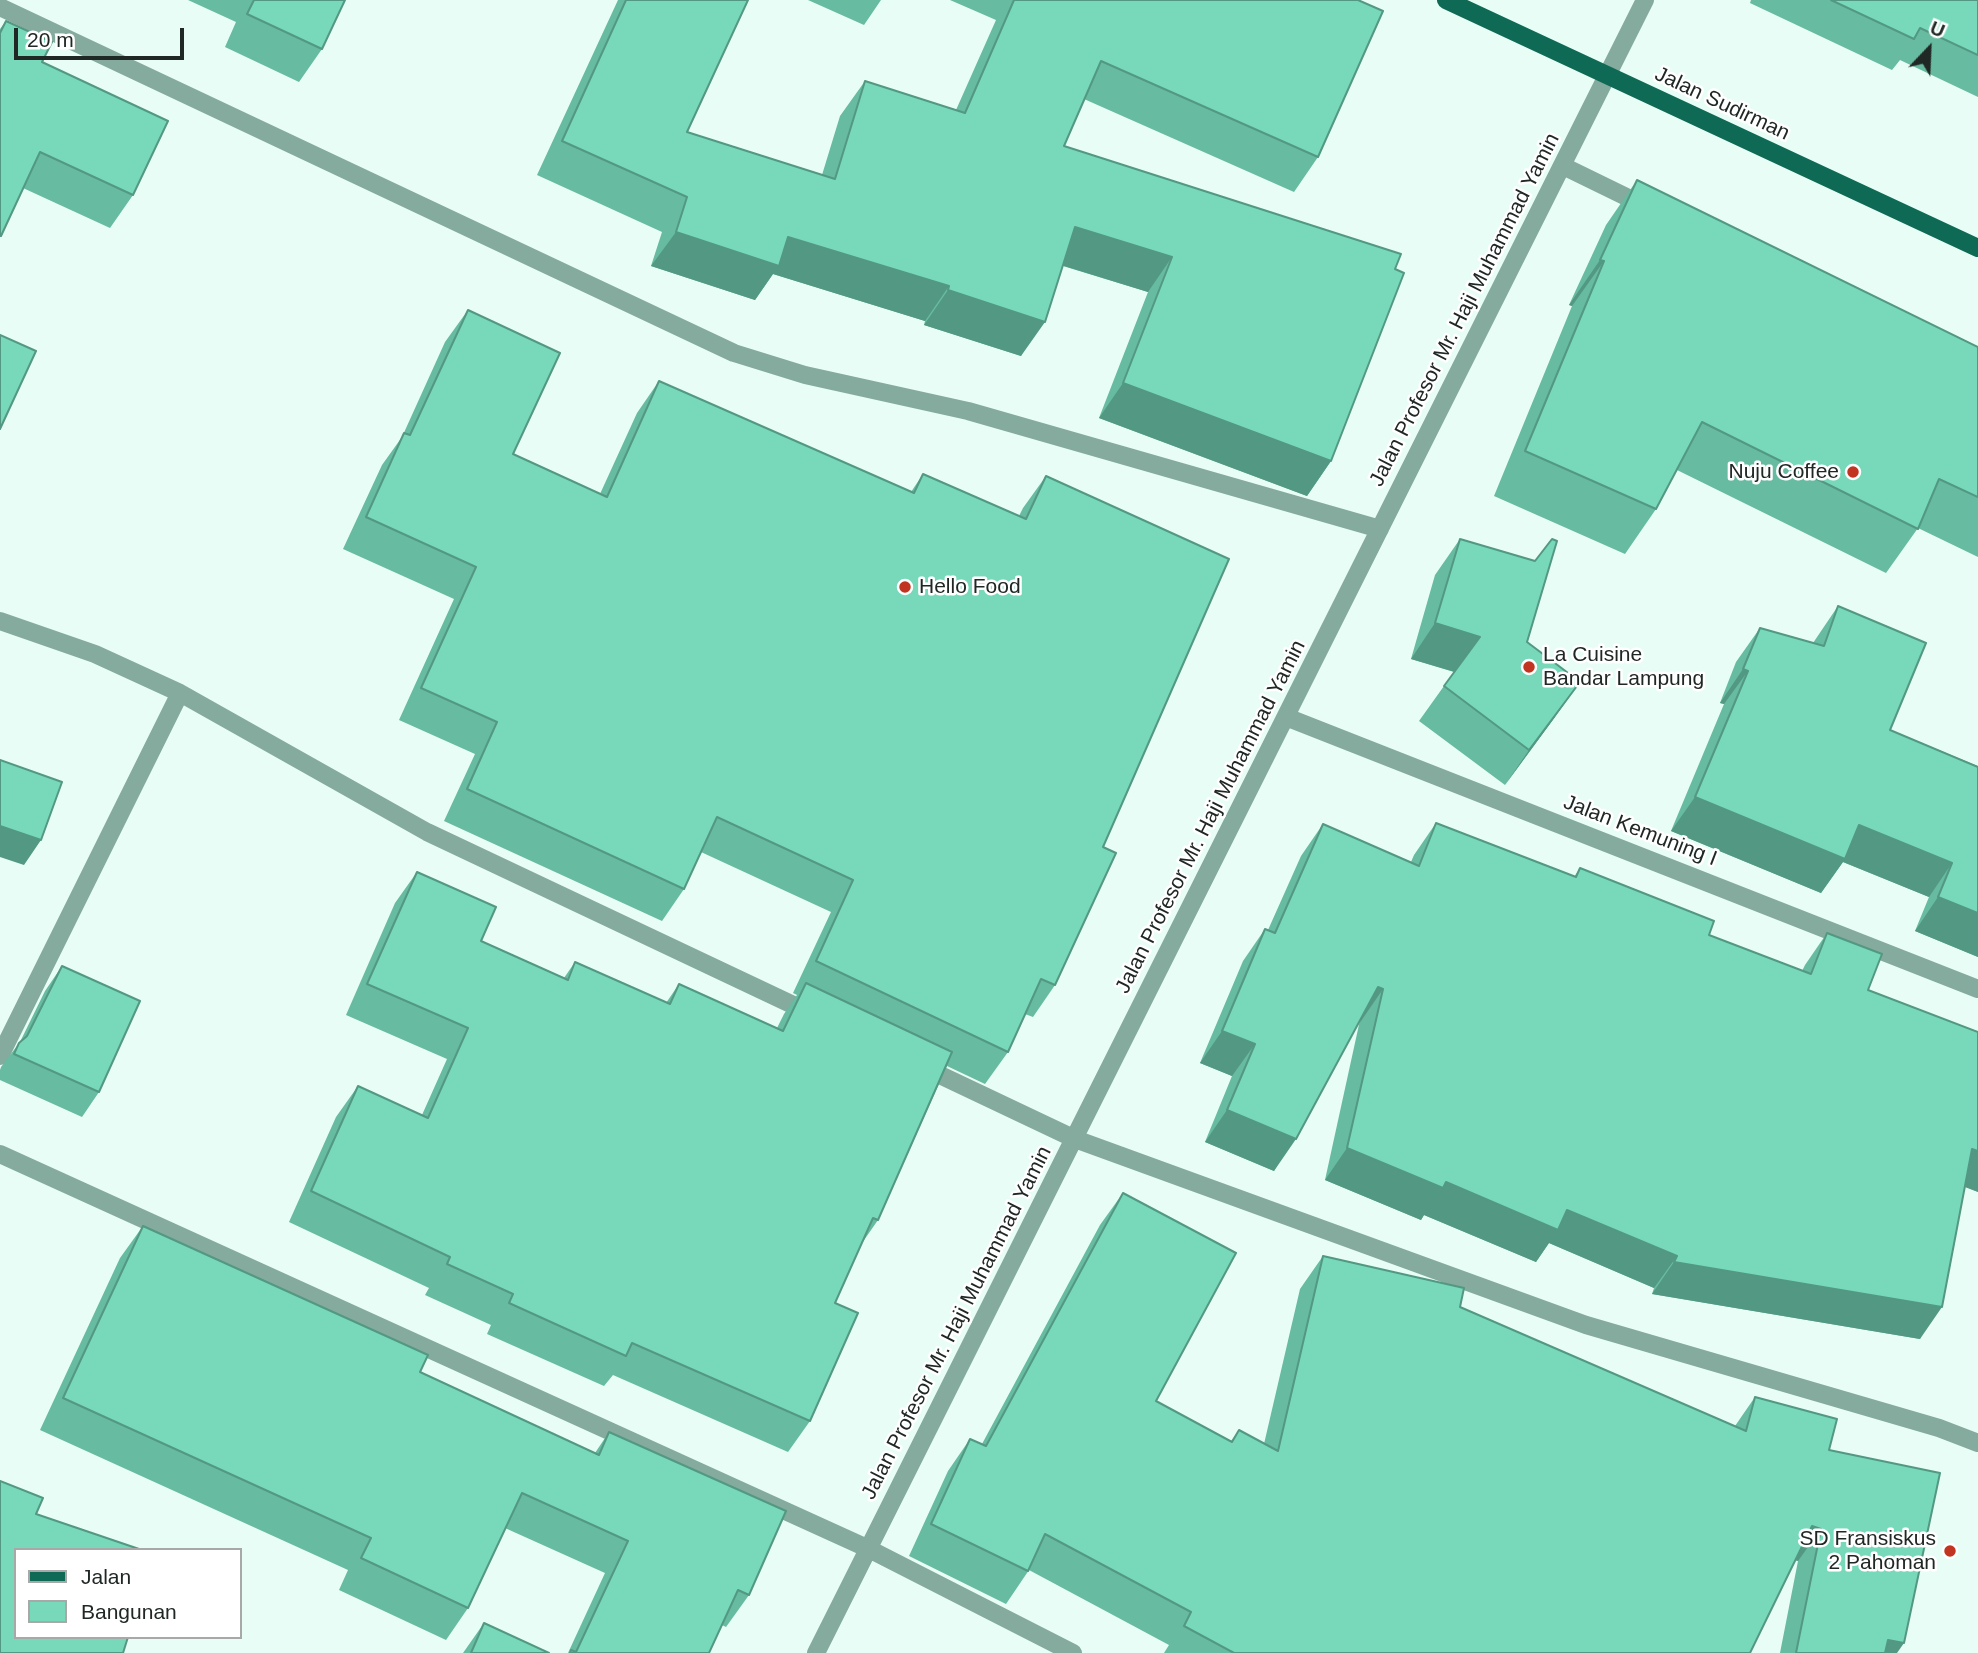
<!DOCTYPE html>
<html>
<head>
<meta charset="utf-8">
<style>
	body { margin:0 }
	#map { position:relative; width:1978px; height:1653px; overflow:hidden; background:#e8fdf5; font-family:Arial,sans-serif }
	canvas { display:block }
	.legend { position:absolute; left:14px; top:1548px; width:228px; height:91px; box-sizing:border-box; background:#fff; border:2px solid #a6a9a8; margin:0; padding:9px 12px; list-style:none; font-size:21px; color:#202825 }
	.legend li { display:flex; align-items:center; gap:14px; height:35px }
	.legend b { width:35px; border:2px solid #a6a9a8 }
	.north { position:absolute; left:1894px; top:14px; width:70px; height:70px; -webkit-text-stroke:5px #fff; paint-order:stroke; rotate:23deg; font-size:19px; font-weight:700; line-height:28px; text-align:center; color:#202825 }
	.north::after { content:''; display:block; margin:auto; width:24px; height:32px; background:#202825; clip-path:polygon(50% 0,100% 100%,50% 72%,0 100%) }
	.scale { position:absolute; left:14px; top:28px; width:170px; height:32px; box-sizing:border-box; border:4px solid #202825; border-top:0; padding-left:9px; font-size:21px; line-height:24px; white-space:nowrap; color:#202825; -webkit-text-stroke:5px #fff; paint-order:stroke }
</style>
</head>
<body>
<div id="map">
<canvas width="1978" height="1653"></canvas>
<ul class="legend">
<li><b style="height:9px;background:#0e6a54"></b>Jalan</li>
<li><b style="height:19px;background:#77d9ba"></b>Bangunan</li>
</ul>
<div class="north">U</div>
<div class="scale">20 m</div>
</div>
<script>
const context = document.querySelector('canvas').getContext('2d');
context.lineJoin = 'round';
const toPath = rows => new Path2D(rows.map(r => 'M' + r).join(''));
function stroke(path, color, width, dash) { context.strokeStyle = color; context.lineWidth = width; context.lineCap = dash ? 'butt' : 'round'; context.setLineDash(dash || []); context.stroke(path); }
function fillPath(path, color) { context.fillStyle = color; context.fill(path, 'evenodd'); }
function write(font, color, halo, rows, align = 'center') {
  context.font = font + ' Arial,sans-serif'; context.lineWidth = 5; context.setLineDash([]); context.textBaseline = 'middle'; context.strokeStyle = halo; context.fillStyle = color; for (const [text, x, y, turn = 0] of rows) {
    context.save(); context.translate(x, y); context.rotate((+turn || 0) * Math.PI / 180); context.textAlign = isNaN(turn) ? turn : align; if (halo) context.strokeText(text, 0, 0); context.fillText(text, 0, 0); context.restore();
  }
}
stroke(toPath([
	[1563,166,1647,207]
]), '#84ab9d', 18);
stroke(toPath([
	[0,7,734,353,805,375,968,411,1380,529],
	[0,621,95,654,180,693,0,1056],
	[180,693,427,832,810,1013],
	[1286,717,1978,989],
	[921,1066,1075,1139,1586,1325,1939,1428,1978,1443],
	[0,1154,869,1549,1073,1653],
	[816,1653,1645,0]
]), '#84ab9d', 18);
stroke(toPath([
	[1446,0,1978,248]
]), '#0e6a54', 18);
fillPath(toPath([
	[188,0,345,0,322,49,299,82,225,47,236,22],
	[618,0,748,0,687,132,822,175,840,116,865,81,956,110,996,20,950,0,1358,0,1318,157,1294,192,1084,99,1064,146,1395,269,1331,461,1307,496,1099,418,1148,292,1063,266,1021,356,924,325,925,321,773,274,755,300,651,266,662,232,537,175],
	[808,0,881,0,864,25],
	[1751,0,1978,0,1978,97,1900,60,1892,70,1750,3],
	[6,21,42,62,133,195,110,228,23,188,0,237,0,29],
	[1637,180,1978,347,1978,557,1918,528,1886,573,1677,470,1656,509,1625,554,1494,496,1572,306,1569,305,1606,225],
	[468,310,513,454,600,494,637,413,659,381,911,492,923,474,1019,516,1023,508,1046,476,1103,847,1055,985,1033,1017,1025,1014,1008,1052,985,1084,947,1066,878,1220,862,1243,835,1303,810,1421,788,1452,613,1375,604,1386,487,1334,491,1325,425,1295,429,1288,289,1222,336,1117,358,1086,422,1115,447,1059,346,1015,395,903,417,872,481,941,564,978,575,962,666,1003,679,984,777,1028,784,1014,797,995,793,993,831,912,701,852,684,889,662,921,444,821,475,754,399,720,454,599,343,549,382,465,402,437,445,342],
	[1460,539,1555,717,1505,785,1419,721,1454,672,1411,659,1435,575],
	[1838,606,1890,730,1978,766,1978,957,1915,931,1929,897,1843,862,1821,893,1671,831,1724,704,1720,703,1736,662,1760,628,1813,643],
	[1436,823,1574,877,1580,868,1709,935,1802,971,1805,965,1827,933,1868,990,1978,1032,1978,1192,1964,1186,1920,1339,1652,1294,1654,1288,1549,1243,1536,1262,1424,1215,1421,1220,1325,1180,1360,1020,1274,1171,1205,1142,1232,1076,1200,1063,1243,961,1265,929,1268,930,1301,856,1323,824,1411,862,1414,855],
	[62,966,99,1092,82,1117,0,1080,0,1070,1,1067,20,1042,45,991],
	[1123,1193,1156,1401,1231,1441,1239,1430,1264,1444,1300,1289,1323,1256,1460,1307,1735,1426,1755,1397,1829,1450,1897,1653,1780,1653,1798,1561,1795,1560,1750,1653,1164,1653,1169,1645,1029,1570,1006,1604,909,1556,948,1471,970,1439,982,1444,1100,1225],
	[143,1226,420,1372,595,1453,609,1432,749,1595,726,1627,722,1625,709,1653,568,1653,605,1573,505,1528,468,1608,446,1640,339,1590,348,1570,40,1430,120,1258],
	[484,1623,550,1653,463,1653]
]), '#66bba0');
fillPath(toPath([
	[1075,227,1172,257,1148,292,1051,262],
	[676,232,788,237,949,286,925,321,773,274,755,300,651,266],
	[1600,260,1604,261,1572,306,1569,305],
	[948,290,1045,322,1021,356,924,325],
	[1123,383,1331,461,1307,496,1099,418],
	[1435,623,1480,637,1455,672,1411,659],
	[1743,669,1748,671,1724,704,1720,703],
	[1580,682,1555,717,1505,785,1529,750],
	[1695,797,1859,825,1952,863,1929,897,1843,862,1821,893,1671,831],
	[0,826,41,840,24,865,0,857],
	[1938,897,1978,913,1978,957,1915,931],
	[1378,987,1383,989,1361,1021,1356,1019],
	[1222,1031,1255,1044,1232,1076,1200,1063],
	[1227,1110,1296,1139,1274,1171,1205,1142],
	[1347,1148,1446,1182,1567,1210,1677,1256,1654,1288,1549,1243,1536,1262,1424,1215,1421,1220,1325,1180],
	[1972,1149,1978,1151,1978,1192,1949,1181],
	[1674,1262,1942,1307,1920,1339,1652,1294],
	[1812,1526,1821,1529,1798,1561,1789,1558],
	[1888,1640,1904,1643,1897,1653,1879,1653]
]), '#539882');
const building = toPath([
	[254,0,345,0,322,49,247,14,254,0],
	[626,0,748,0,687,132,835,179,865,81,965,113,1014,0,1358,0,1383,11,1318,157,1101,61,1064,146,1401,254,1395,269,1404,273,1331,461,1123,383,1172,257,1075,227,1045,322,948,290,949,286,788,237,779,266,676,232,687,197,562,141,626,0],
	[1831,0,1978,0,1978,55,1920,28,1914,39,1831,0],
	[6,21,52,42,42,62,168,121,133,195,40,152,1,236,0,236,0,33,6,21],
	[1637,180,1978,347,1978,497,1939,479,1918,529,1702,422,1656,509,1525,451,1604,261,1600,260,1637,180],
	[468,310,560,353,513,454,607,497,659,381,914,493,923,474,1026,519,1046,476,1229,559,1103,847,1116,853,1055,985,1041,979,1008,1052,816,961,853,880,717,817,684,889,467,789,497,722,421,688,476,567,366,517,404,433,410,435,468,310],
	[0,335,36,351,0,429,0,335],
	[1460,539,1535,561,1552,539,1557,541,1527,642,1580,682,1529,750,1444,686,1480,637,1435,623,1460,539],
	[1838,606,1926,643,1890,730,1978,767,1978,913,1938,897,1952,863,1859,825,1845,859,1695,797,1748,671,1743,669,1760,628,1824,646,1838,606],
	[0,760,62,782,41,840,0,826,0,760],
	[1436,823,1576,877,1580,868,1714,921,1709,935,1811,974,1827,933,1882,954,1868,990,1978,1032,1978,1151,1972,1149,1942,1307,1674,1262,1677,1256,1567,1210,1558,1230,1446,1182,1443,1188,1347,1148,1383,989,1378,987,1296,1139,1227,1110,1255,1044,1222,1031,1265,929,1275,933,1323,824,1419,866,1436,823],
	[417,872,496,907,481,941,568,980,575,962,670,1004,679,984,783,1031,806,983,952,1052,878,1220,873,1218,835,1303,858,1313,810,1421,632,1343,626,1356,509,1303,513,1294,447,1264,450,1257,311,1191,358,1086,428,1118,468,1028,367,984,417,872],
	[62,966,140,1001,99,1092,14,1054,19,1043,27,1036,62,966],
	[1123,1193,1236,1253,1156,1401,1232,1442,1239,1430,1278,1451,1323,1256,1464,1288,1460,1307,1746,1431,1755,1397,1837,1419,1829,1450,1940,1473,1904,1643,1888,1640,1885,1653,1796,1653,1821,1529,1812,1526,1750,1653,1234,1653,1184,1626,1191,1612,1045,1534,1028,1571,931,1524,970,1439,986,1446,1123,1193],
	[143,1226,428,1355,420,1372,599,1455,609,1432,786,1511,749,1595,738,1590,709,1653,570,1653,571,1650,576,1652,628,1541,522,1493,468,1608,361,1558,371,1538,63,1398,143,1226],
	[0,1481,43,1498,36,1514,142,1550,16,1550,16,1637,128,1637,123,1653,0,1653,0,1481],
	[484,1623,549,1653,471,1653,484,1623]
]);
fillPath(building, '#77d9ba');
stroke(building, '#539882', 2);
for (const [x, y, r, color] of [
	[1853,472,7,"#c03421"],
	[905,587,7,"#c03421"],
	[1529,667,7,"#c03421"],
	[1950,1551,7,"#c03421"]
]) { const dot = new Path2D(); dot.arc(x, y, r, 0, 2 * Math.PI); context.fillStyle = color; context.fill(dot); stroke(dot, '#fff', 2.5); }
write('21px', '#202825', '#fff', [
	["Jalan Sudirman",1722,104,25],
	["Jalan Profesor Mr. Haji Muhammad Yamin",1465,310,-63],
	["Jalan Profesor Mr. Haji Muhammad Yamin",1211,817,-63],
	["Jalan Kemuning I",1640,831,21],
	["Jalan Profesor Mr. Haji Muhammad Yamin",957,1323,-63]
]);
write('21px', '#202825', '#fff', [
	["Nuju Coffee",1839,472],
	["Hello Food",919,587,"left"],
	["La Cuisine",1543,655,"left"],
	["Bandar Lampung",1543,679,"left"],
	["SD Fransiskus",1936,1539],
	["2 Pahoman",1936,1563]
], 'right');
</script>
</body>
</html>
